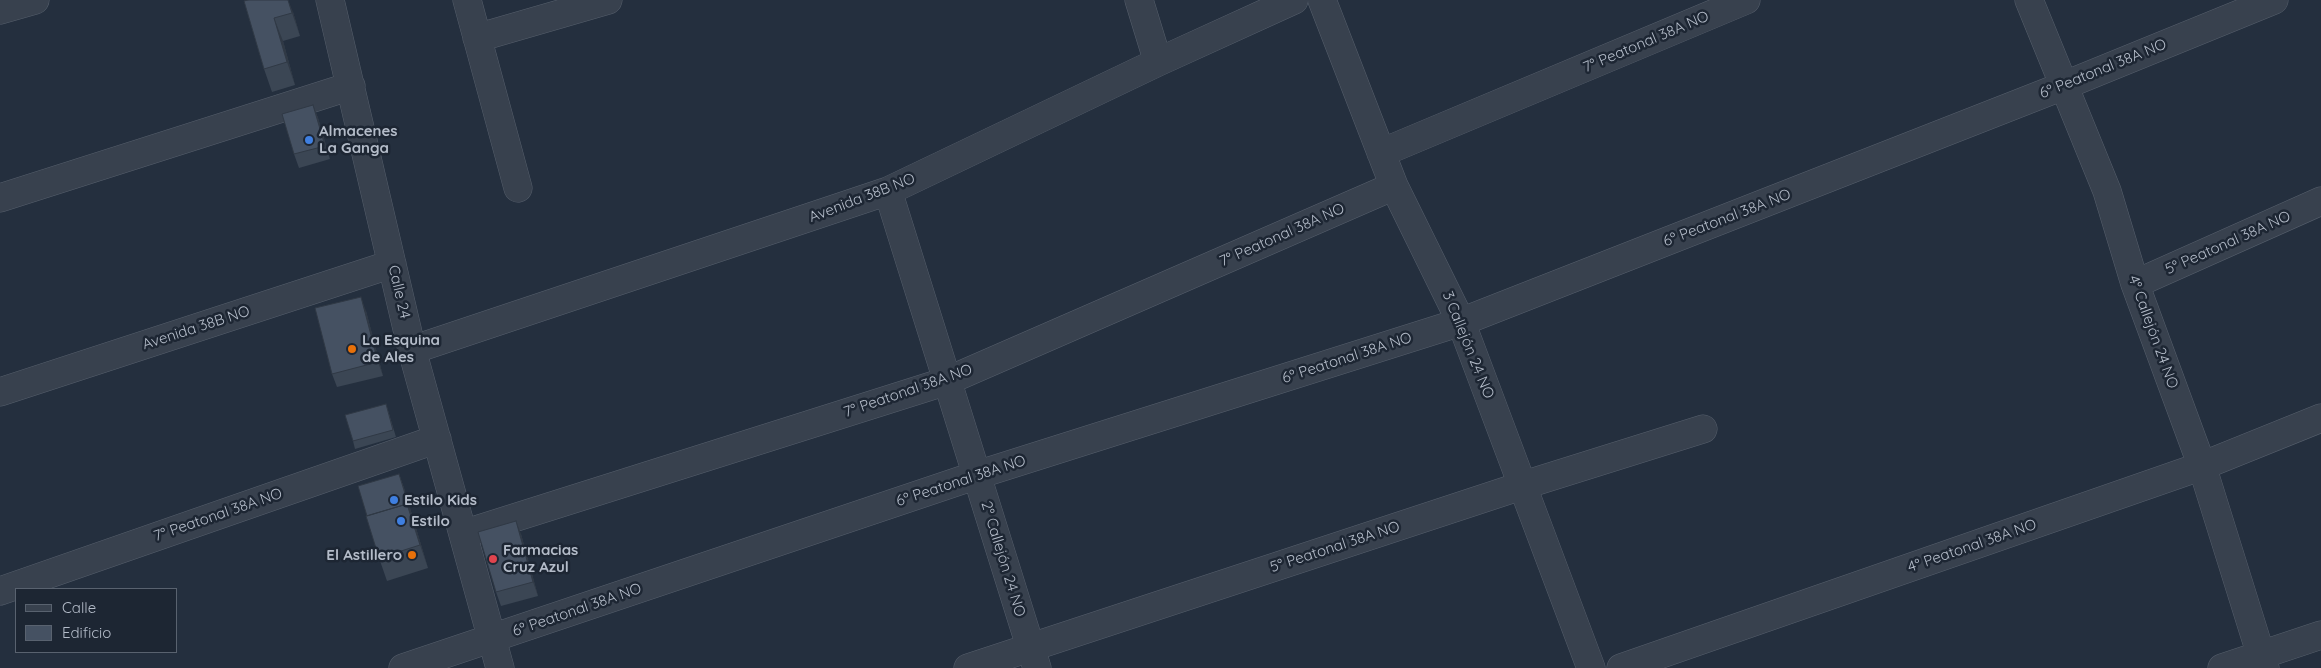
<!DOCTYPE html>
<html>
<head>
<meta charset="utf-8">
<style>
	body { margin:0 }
	#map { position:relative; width:2321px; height:668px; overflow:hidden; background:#242f3e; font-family:Quicksand,sans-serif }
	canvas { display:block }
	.legend { position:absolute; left:15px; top:588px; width:162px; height:65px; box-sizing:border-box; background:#1d2633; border:1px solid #59626f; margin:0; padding:6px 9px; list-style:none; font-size:15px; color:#b4bcc9 }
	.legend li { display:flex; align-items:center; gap:10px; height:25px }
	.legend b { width:25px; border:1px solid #59626f }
</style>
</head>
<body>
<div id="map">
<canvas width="2321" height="668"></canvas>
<ul class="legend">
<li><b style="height:6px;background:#38414e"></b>Calle</li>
<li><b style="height:14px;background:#455162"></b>Edificio</li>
</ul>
</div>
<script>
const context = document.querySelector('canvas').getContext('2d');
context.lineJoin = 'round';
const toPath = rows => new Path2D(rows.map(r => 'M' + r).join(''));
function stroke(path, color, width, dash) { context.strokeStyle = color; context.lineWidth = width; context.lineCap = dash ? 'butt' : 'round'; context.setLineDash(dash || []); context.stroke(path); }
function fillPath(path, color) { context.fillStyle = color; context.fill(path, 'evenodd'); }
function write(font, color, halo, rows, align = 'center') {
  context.font = font + ' Quicksand,sans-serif'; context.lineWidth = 5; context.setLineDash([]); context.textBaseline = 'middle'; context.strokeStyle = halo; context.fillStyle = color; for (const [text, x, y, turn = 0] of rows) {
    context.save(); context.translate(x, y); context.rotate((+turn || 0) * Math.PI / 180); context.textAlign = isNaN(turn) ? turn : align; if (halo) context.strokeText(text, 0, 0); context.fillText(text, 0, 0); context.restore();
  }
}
const minor = toPath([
	[330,0,412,350,500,668],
	[467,0,518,188],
	[1139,0,1158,62],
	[1322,0,1394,186,1461,322,1591,668],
	[2029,0,2107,191,2135,284,2202,466,2265,668],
	[0,10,35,0],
	[477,38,608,0],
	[1381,153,1746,0],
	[888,191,1037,668],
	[0,198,351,86],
	[2135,284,2321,201],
	[412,350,888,191,1158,62,1294,0],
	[0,392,392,264],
	[463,534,947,381,1394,186],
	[0,591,437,439],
	[403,668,977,475,1461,322,2063,86,2274,0],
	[968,668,1521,486,1703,429],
	[1621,668,2202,466,2321,418],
	[2222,668,2321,635]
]);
stroke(minor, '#565f6c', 29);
stroke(minor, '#38414e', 28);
fillPath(toPath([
	[244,1,293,12,300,36,283,41,295,85,272,92,264,69],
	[313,105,318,118,330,159,299,168,294,154],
	[366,311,383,376,337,387,332,374],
	[386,404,396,437,355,449,353,441],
	[399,474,404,488,428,568,387,581,379,558],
	[521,534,538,596,501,606,496,592]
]), '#3b4654');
fillPath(toPath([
	[288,0,293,12,300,36,292,13],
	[274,18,283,41,295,85,287,62],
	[313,105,318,118,330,159,325,146],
	[361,297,366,311,383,376,378,362],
	[399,474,404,488,428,568,420,545],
	[516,521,521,534,538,596,533,582]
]), '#303945');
const building = toPath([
	[248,0,288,0,292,13,274,18,287,62,264,69,244,1,248,0],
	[313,105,325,146,294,154,282,114,313,105],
	[361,297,378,362,332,374,315,308,361,297],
	[386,404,393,430,353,441,345,415,386,404],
	[399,474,411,513,407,504,367,516,358,486,399,474],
	[407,504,420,545,379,558,366,516,407,504],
	[516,521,533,582,496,592,478,532,516,521]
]);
fillPath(building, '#455162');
stroke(building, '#303945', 1);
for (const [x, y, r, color] of [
	[309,140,5,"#3f7fe0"],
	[352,349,5,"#e8710a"],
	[394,500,5,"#3f7fe0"],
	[401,521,5,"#3f7fe0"],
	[412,555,5,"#e8710a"],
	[493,559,5,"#e0444e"]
]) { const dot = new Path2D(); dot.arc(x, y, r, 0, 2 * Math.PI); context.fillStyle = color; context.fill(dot); stroke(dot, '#1d2633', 2); }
write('15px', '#b4bcc9', '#1d2633', [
	["7° Peatonal 38A NO",1646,42,-23],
	["6º Peatonal 38A NO",2103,69,-22],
	["Avenida 38B NO",862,198,-21],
	["6º Peatonal 38A NO",1727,218,-21],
	["7° Peatonal 38A NO",1282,235,-24],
	["5° Peatonal 38A NO",2228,243,-24],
	["Calle 24",399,292,77],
	["Avenida 38B NO",196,328,-18],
	["4° Callejón 24 NO",2153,332,70],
	["3 Callejón 24 NO",1468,345,68],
	["6º Peatonal 38A NO",1347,358,-18],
	["7° Peatonal 38A NO",908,391,-19],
	["6º Peatonal 38A NO",961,481,-18],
	["7° Peatonal 38A NO",218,515,-19],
	["4° Peatonal 38A NO",1972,546,-19],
	["5° Peatonal 38A NO",1335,547,-18],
	["2° Callejón 24 NO",1003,559,73],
	["6º Peatonal 38A NO",577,610,-19]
]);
write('bold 15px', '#b4bcc9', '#1d2633', [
	["Almacenes",319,131],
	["La Ganga",319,148],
	["La Esquina",362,340],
	["de Ales",362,357],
	["Estilo Kids",404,500],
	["Estilo",411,521],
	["Farmacias",503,550],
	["Cruz Azul",503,567],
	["El Astillero",402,555,"right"]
], 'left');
</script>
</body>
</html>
